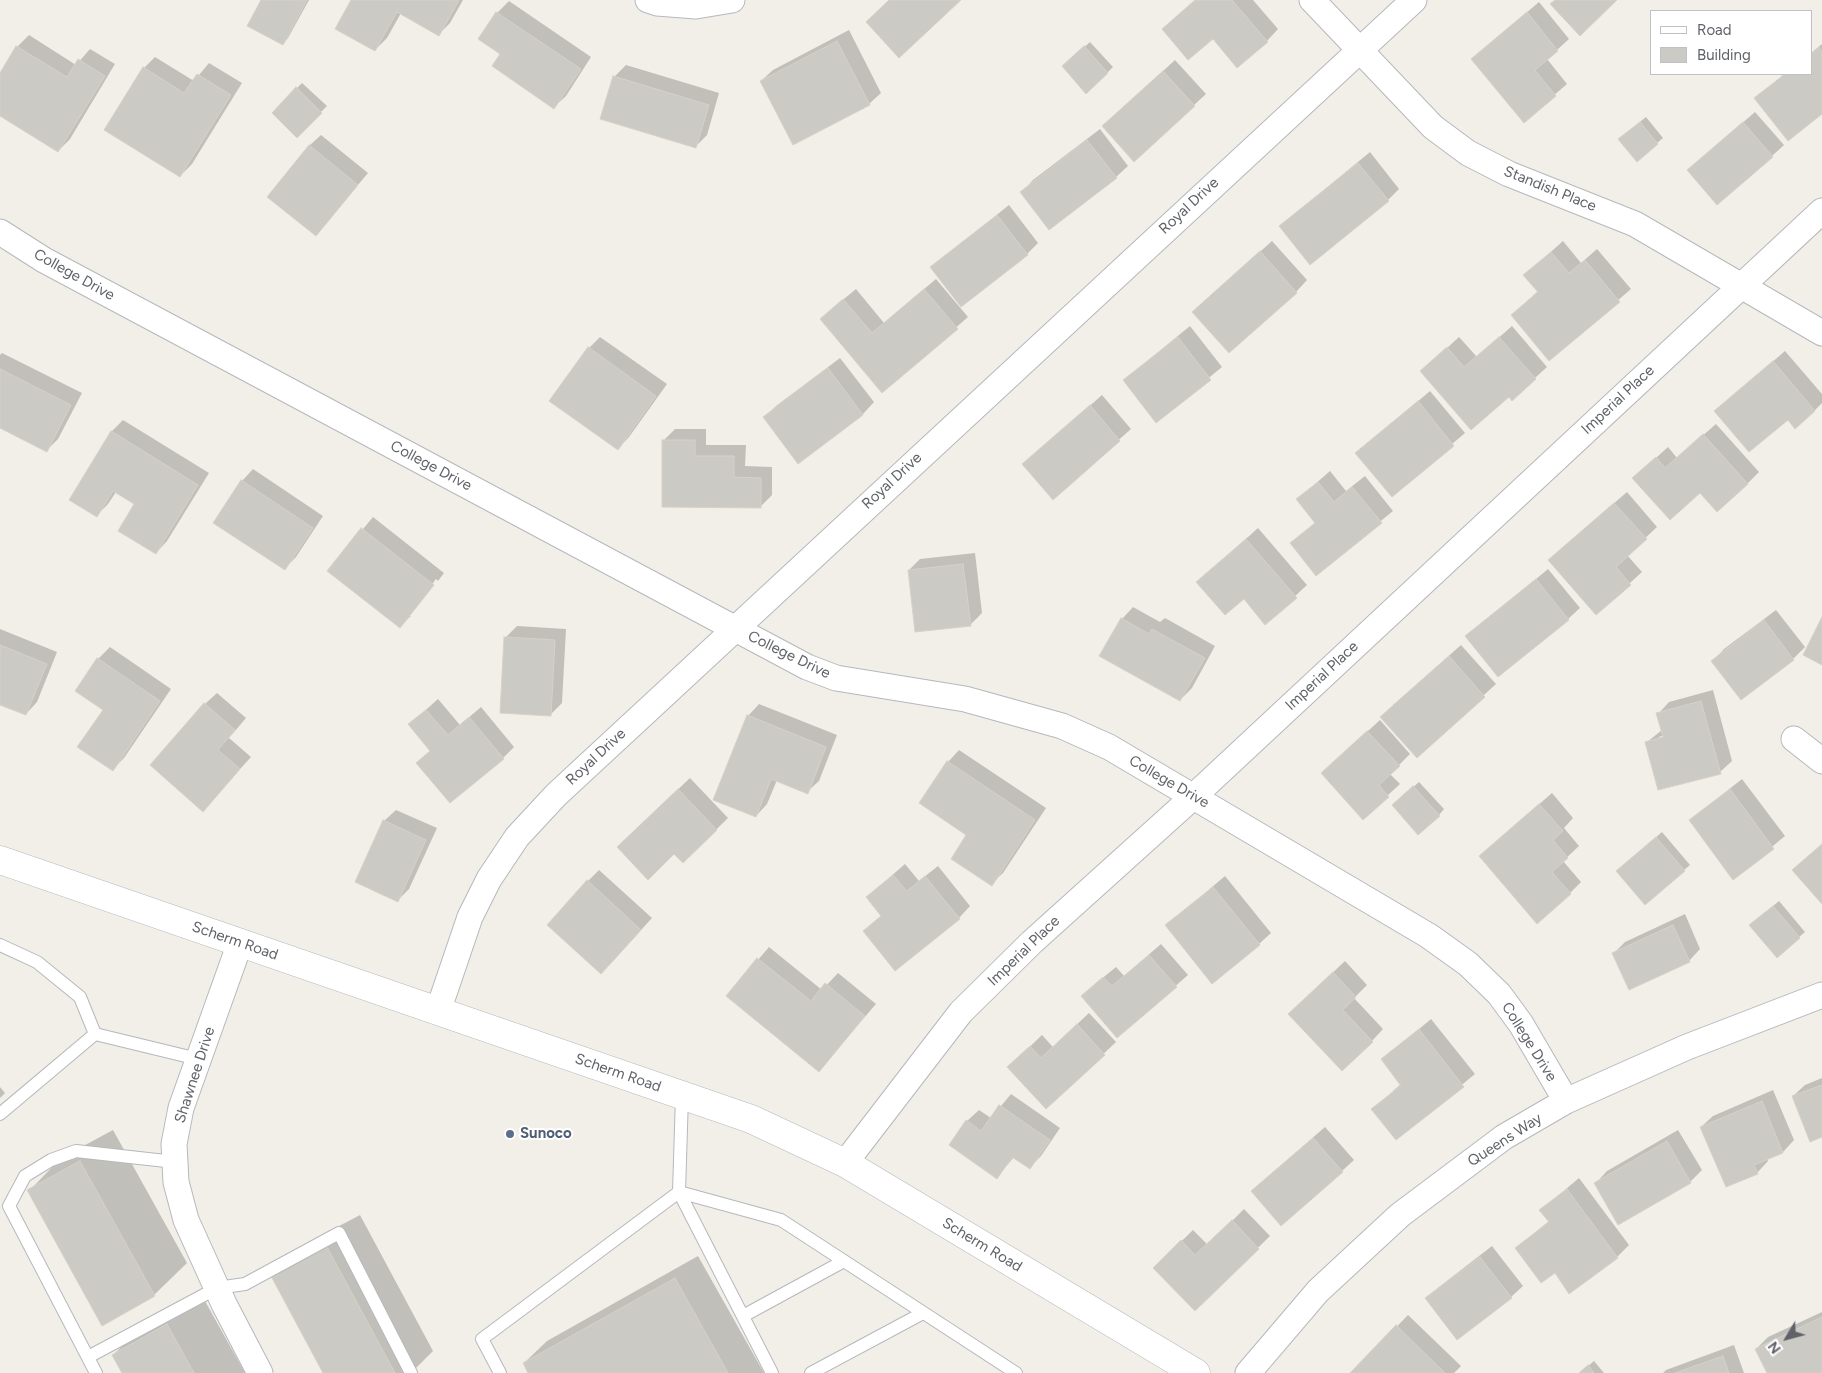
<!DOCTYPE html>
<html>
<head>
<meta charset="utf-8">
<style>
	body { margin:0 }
	#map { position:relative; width:1822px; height:1373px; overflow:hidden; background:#f1efe8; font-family:Figtree,sans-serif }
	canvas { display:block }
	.legend { position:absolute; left:1650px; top:10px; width:162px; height:65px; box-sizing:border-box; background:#fff; border:1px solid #bfc1c3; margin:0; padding:6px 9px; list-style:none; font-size:15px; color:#5f6368 }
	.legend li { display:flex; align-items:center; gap:10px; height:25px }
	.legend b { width:25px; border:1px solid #bfc1c3 }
	.north { position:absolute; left:1762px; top:1313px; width:50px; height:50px; -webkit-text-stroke:4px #fff; paint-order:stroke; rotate:233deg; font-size:14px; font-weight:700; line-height:20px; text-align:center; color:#5f6368 }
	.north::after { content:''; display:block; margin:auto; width:18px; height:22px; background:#5f6368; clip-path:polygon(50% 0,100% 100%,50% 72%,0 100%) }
</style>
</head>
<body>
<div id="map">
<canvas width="1822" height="1373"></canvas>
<ul class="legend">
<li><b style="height:6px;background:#fff"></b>Road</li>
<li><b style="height:14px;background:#cccac5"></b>Building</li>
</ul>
<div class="north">N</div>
</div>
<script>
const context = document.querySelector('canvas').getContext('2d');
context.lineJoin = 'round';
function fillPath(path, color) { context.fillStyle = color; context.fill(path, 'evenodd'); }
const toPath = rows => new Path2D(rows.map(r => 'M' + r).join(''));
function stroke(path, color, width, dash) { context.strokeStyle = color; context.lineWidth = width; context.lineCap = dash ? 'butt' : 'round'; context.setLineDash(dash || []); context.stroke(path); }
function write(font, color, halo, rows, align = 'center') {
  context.font = font + ' Figtree,sans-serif'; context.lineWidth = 4; context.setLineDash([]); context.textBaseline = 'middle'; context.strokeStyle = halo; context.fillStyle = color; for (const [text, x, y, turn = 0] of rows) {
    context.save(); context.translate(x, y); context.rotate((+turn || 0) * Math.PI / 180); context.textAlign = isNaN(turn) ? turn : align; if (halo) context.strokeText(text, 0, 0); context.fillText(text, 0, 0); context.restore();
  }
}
fillPath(toPath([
	[263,0,309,0,288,38,283,44],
	[353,0,463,0,450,23,439,34,401,13,387,38,375,50],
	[1195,0,1253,0,1278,29,1267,41],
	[509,1,591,57,566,96,554,107,502,54,480,39,497,13],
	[1539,2,1569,39,1547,59,1567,84,1524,121,1472,59],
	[849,30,881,93,869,104,761,81,773,70],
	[29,35,76,65,90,49,115,64,70,139,58,151,0,115,0,75,17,47],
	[1090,42,1113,67,1107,73,1069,61],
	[1822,44,1822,113,1756,99,1784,74,1811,74,1811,53],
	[155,57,194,81,209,63,242,83,192,164,180,176,144,68],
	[1175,60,1206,94,1194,105,1115,115],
	[626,65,719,93,707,135,696,146,614,77],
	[302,83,327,106,297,136,273,112],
	[1755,112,1784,145,1772,156,1701,159],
	[1646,117,1663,138,1637,160,1625,134],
	[1100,129,1128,166,1116,177,1022,192,1033,180],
	[321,135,368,173,316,235,309,146],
	[1370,152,1399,189,1388,200,1280,226],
	[1009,205,1038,243,1027,254,932,267],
	[1272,241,1307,280,1296,292,1205,301],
	[1563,241,1581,263,1597,249,1631,289,1550,359,1512,315,1538,291,1525,275],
	[936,279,968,317,882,392,833,308,856,289,884,323],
	[1190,326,1222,367,1156,421,1124,380],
	[1512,326,1547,367,1512,399,1509,396,1434,360,1459,337,1477,357],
	[600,337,667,384,629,437,618,449,589,348],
	[1785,351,1822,394,1822,403,1815,410,1795,427,1788,418,1716,411],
	[2,353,82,393,58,439,47,450,0,427,0,355],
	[840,358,874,402,863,414,798,462,765,417,776,406],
	[1430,391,1465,433,1392,495,1357,453],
	[1102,395,1131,429,1053,498,1024,464],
	[123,420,209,473,167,541,156,553,136,504,116,492,108,504,97,515,70,499,112,431],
	[1716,424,1759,472,1747,484,1700,491,1646,467,1668,447,1677,458],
	[675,429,706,429,706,445,746,445,745,466,772,467,772,495,760,507,664,440],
	[253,469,323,516,296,557,284,569,242,481],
	[1330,471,1346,491,1365,476,1393,511,1316,574,1291,543,1316,522,1298,499],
	[1627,492,1657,527,1627,555,1642,572,1596,614,1561,549],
	[373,517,444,573,438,581,436,579,408,616,411,616,400,626,329,570],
	[1258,528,1307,585,1266,623,1244,597,1198,582],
	[975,553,982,613,970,625,909,570,920,559],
	[1548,569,1580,608,1568,619,1467,637],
	[1133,607,1160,622,1165,618,1215,646,1192,688,1180,700,1122,619],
	[1776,610,1805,647,1793,659,1713,661,1724,649],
	[517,626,566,629,562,703,550,715,505,638],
	[0,629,57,652,37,702,26,714,0,703],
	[1461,645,1496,684,1417,756,1393,705],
	[110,647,171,689,124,758,113,769,104,710,77,690,98,659],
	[1713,690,1732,761,1720,772,1647,742,1662,730,1658,714,1669,702],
	[1668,734,1659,740,1659,737],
	[217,693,246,718,229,738,251,757,203,810,205,704],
	[438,699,460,725,481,707,514,747,503,758,417,763,431,750,410,724],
	[759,704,837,735,819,781,807,792,777,780,767,804,756,816,748,716],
	[1380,720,1410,754,1390,774,1400,784,1363,818,1334,762],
	[959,750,1046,808,1003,873,991,884,968,835,948,762],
	[690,778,728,818,683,862,674,853,630,835],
	[1742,779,1785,836,1734,878,1690,820],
	[1419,782,1444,809,1439,815,1399,800],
	[1552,793,1573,818,1564,828,1579,846,1563,861,1581,882,1570,893,1480,856],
	[396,810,437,828,409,889,398,900,384,821],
	[1662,832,1690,865,1645,903,1623,866],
	[905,864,919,881,938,866,970,906,959,918,864,931,882,915,867,897],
	[599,870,652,918,613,961,588,881],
	[1225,876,1271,933,1259,944,1167,925],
	[1779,901,1805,932,1777,956,1756,920],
	[1685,914,1700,949,1689,961,1613,954,1625,942],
	[1161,944,1188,975,1117,1037,1094,985,1116,967,1124,976],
	[769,947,822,990,838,973,876,1004,819,1070,727,996],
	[1345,961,1367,985,1354,998,1383,1029,1372,1041,1302,1002],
	[1089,1013,1116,1042,1046,1108,1020,1056,1042,1035,1053,1047],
	[1431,1019,1475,1074,1396,1139,1373,1109,1401,1084,1382,1060],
	[1822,1078,1822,1135,1793,1096,1805,1085],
	[0,1087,5,1093,0,1098],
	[1773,1090,1794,1140,1783,1152,1767,1158,1768,1161,1757,1173,1701,1127,1713,1116],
	[1011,1094,1060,1128,1041,1156,1030,1167,1014,1157,997,1177,967,1121,979,1110,991,1118],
	[1325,1127,1354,1160,1342,1171,1264,1180],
	[113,1130,187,1263,154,1295,29,1191,61,1158],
	[1678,1130,1702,1170,1690,1182,1596,1183,1607,1171],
	[1579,1178,1629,1245,1617,1257,1570,1292,1555,1271,1516,1248,1549,1221,1541,1210],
	[1244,1209,1270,1236,1195,1310,1154,1268,1193,1230,1208,1245],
	[360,1215,433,1351,411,1373,324,1373,273,1276,305,1244],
	[1492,1246,1523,1286,1511,1297,1427,1298,1439,1287],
	[698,1256,764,1373,530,1373,524,1363,547,1341],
	[200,1292,245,1373,123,1373,113,1355,146,1323],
	[1822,1312,1822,1373,1768,1373,1756,1349,1768,1337],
	[1408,1315,1461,1366,1454,1373,1352,1373],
	[1734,1345,1744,1373,1663,1373,1666,1370],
	[1594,1361,1604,1373,1580,1373]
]), '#0003');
const building = toPath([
	[261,0,307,0,283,45,247,26,261,0],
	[351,0,459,0,439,36,397,12,375,51,335,29,351,0],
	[889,0,961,0,899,58,866,22,889,0],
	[1195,0,1232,0,1268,42,1237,68,1213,39,1188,60,1162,29,1195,0],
	[1555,0,1617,0,1580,36,1550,4,1555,0],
	[496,12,581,69,554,109,492,66,500,54,478,39,496,12],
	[1527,12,1558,51,1535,70,1556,96,1524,123,1471,59,1527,12],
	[837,41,870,105,793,145,760,81,837,41],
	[16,46,67,77,78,59,105,76,58,152,0,116,0,73,16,46],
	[1084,46,1108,73,1086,94,1062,66,1084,46],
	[1819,47,1822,52,1822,114,1788,141,1754,98,1785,74,1811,74,1811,54,1819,47],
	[143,67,184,93,197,74,231,95,180,177,104,130,143,67],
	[1163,71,1195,106,1134,162,1102,126,1163,71],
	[613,76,709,105,696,148,600,119,613,76],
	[296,87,322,113,297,138,272,113,296,87],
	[1640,122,1658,144,1637,162,1618,139,1640,122],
	[1743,122,1773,157,1717,205,1687,170,1743,122],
	[1087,140,1117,178,1049,230,1020,192,1087,140],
	[309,145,358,185,316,236,267,197,309,145],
	[1358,163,1389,201,1310,265,1279,226,1358,163],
	[997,215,1028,255,961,307,930,267,997,215],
	[1260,251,1297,293,1229,353,1192,312,1260,251],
	[1551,252,1569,273,1585,260,1620,302,1549,361,1511,315,1538,292,1523,275,1551,252],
	[924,289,958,329,882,393,820,319,843,299,872,333,924,289],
	[1178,337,1211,380,1156,423,1123,380,1178,337],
	[1499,337,1536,379,1512,401,1509,397,1471,430,1420,371,1447,347,1464,367,1499,337],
	[588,347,656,396,618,450,549,401,588,347],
	[1773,361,1815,411,1795,429,1788,420,1749,452,1714,411,1773,361],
	[828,368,863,415,798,464,763,417,828,368],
	[0,369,71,405,47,452,0,428,0,369],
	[1418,401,1454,446,1392,497,1355,453,1418,401],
	[1090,405,1120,441,1053,500,1022,464,1090,405],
	[111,431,198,485,156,554,118,531,134,504,113,491,97,517,69,500,111,431],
	[1703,434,1748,484,1717,512,1700,493,1670,520,1632,478,1656,457,1665,468,1703,434],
	[662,440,695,440,695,456,734,456,734,477,761,478,761,508,662,507,662,440],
	[241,480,313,528,285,570,213,523,241,480],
	[1318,482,1334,502,1352,487,1382,523,1316,576,1290,543,1315,523,1296,499,1318,482],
	[1614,503,1647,539,1616,567,1631,585,1596,615,1548,560,1614,503],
	[361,528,434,585,400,628,327,571,361,528],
	[1246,539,1297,598,1265,625,1244,599,1225,615,1196,582,1246,539],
	[963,564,971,626,915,632,908,570,963,564],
	[1536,579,1569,620,1498,677,1465,636,1536,579],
	[1822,617,1822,665,1803,655,1822,617],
	[1121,618,1149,634,1152,629,1205,658,1180,701,1099,656,1121,618],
	[1764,620,1794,660,1741,700,1711,661,1764,620],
	[504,637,555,640,551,716,500,713,504,637],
	[0,645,47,664,26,715,0,705,0,645],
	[1449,656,1485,697,1417,758,1380,717,1449,656],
	[97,658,160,701,113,771,77,747,103,710,75,691,97,658],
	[1701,701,1721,774,1658,790,1645,742,1663,737,1656,713,1701,701],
	[204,703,235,730,218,750,240,769,203,812,150,765,204,703],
	[426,710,448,735,469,717,504,759,450,803,416,763,430,751,408,724,426,710],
	[747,715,826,747,808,794,771,779,756,817,713,800,747,715],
	[1367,731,1400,766,1379,785,1389,797,1363,820,1321,773,1367,731],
	[947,761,1035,820,992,886,951,859,966,835,919,803,947,761],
	[1413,786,1440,816,1418,835,1392,805,1413,786],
	[678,789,717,830,683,863,674,854,648,880,617,847,678,789],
	[1730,789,1774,849,1733,880,1689,820,1730,789],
	[1539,804,1563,831,1553,840,1568,858,1552,872,1571,894,1537,924,1479,856,1539,804],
	[383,820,426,840,398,902,355,882,383,820],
	[1656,837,1685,871,1645,905,1616,871,1656,837],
	[1822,844,1822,904,1792,870,1822,844],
	[893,875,907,891,925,876,960,919,895,971,863,931,881,916,866,897,893,875],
	[587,880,641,930,601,974,547,925,587,880],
	[1213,887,1260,945,1212,984,1165,925,1213,887],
	[1773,906,1800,938,1777,958,1749,925,1773,906],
	[1673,925,1690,962,1629,990,1612,953,1673,925],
	[1149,955,1177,987,1117,1038,1081,996,1103,977,1112,986,1149,955],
	[757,958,811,1001,825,983,865,1016,819,1072,726,996,757,958],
	[1333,972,1356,997,1343,1010,1373,1042,1342,1071,1288,1014,1333,972],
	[1077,1024,1105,1055,1046,1109,1007,1067,1030,1046,1041,1058,1077,1024],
	[1419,1029,1464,1087,1396,1140,1371,1109,1401,1086,1381,1059,1419,1029],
	[1822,1085,1822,1137,1810,1142,1792,1096,1822,1085],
	[1762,1101,1783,1153,1754,1165,1758,1174,1726,1187,1700,1127,1762,1101],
	[999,1105,1050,1140,1030,1169,1012,1157,997,1179,949,1145,966,1120,981,1131,999,1105],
	[1313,1138,1343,1172,1281,1226,1251,1191,1313,1138],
	[1667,1141,1691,1183,1618,1225,1594,1183,1667,1141],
	[80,1161,155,1296,102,1326,27,1190,80,1161],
	[1567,1189,1618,1258,1569,1294,1555,1273,1541,1283,1515,1248,1549,1222,1539,1210,1567,1189],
	[1232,1220,1259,1249,1195,1311,1153,1268,1181,1240,1195,1255,1232,1220],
	[327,1247,395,1373,323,1373,271,1276,327,1247],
	[1480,1257,1512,1298,1457,1340,1425,1298,1480,1257],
	[675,1278,728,1373,528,1373,523,1363,675,1278],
	[1822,1317,1822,1373,1767,1373,1755,1349,1822,1317],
	[167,1324,194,1373,122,1373,112,1355,167,1324],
	[1396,1325,1445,1373,1350,1373,1396,1325],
	[1723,1356,1729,1373,1675,1373,1723,1356],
	[1588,1365,1594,1373,1579,1373,1588,1365]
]);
fillPath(building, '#cccac5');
stroke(building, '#d6d1c6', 1);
const service = toPath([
	[0,945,37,962,80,997,95,1034],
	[682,1096,679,1192,772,1373],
	[0,1114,95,1034,198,1059],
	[743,1316,844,1261],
	[88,1357,217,1288,245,1284,339,1233,411,1373],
	[96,1373,9,1206,25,1176,51,1160,76,1151,175,1162],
	[500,1373,482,1339,679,1192,781,1220,1016,1373],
	[811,1373,923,1313]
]);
const minor = toPath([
	[648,0,657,3,696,6,732,0],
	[1312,0,1433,127,1468,153,1509,174,1635,224,1822,333],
	[0,232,44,260,807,667,836,678,965,699,1062,726,1109,747,1429,936,1468,964,1499,994,1521,1024,1566,1101],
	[1794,739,1822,761],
	[240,943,181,1108,174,1144,176,1182,186,1220,224,1304,260,1373],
	[438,1011,470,917,489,879,517,837,556,795,1414,0],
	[845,1163,961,1012,1032,942,1194,796,1822,211],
	[1248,1373,1318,1291,1400,1215,1504,1137,1566,1101,1687,1047,1822,995]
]);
const tertiary = toPath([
	[0,860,751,1119,845,1163,1196,1373]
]);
stroke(service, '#b5b8bc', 14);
stroke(minor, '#b5b8bc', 27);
stroke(tertiary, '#b5b8bc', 29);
stroke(service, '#fff', 12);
stroke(minor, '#fff', 25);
stroke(tertiary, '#fff', 28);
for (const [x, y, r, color] of [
	[510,1134,5,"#5c6f8a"]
]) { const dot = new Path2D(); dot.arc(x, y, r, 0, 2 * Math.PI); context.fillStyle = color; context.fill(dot); stroke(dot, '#fff', 2); }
write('15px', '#5f6368', '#fff', [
	["Standish Place",1550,189,22],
	["Royal Drive",1189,206,-43],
	["College Drive",74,275,29],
	["Imperial Place",1618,400,-43],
	["College Drive",431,466,28],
	["Royal Drive",892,481,-43],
	["College Drive",789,655,26],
	["Imperial Place",1322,676,-43],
	["Royal Drive",596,757,-43],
	["College Drive",1169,782,30],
	["Scherm Road",235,941,19],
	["Imperial Place",1024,951,-44],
	["College Drive",1529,1042,58],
	["Scherm Road",618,1073,19],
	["Shawnee Drive",195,1075,-72],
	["Queens Way",1505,1140,-33],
	["Scherm Road",982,1245,31]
]);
write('bold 15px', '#4e5e75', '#fff', [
	["Sunoco",520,1134]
], 'left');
</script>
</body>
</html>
